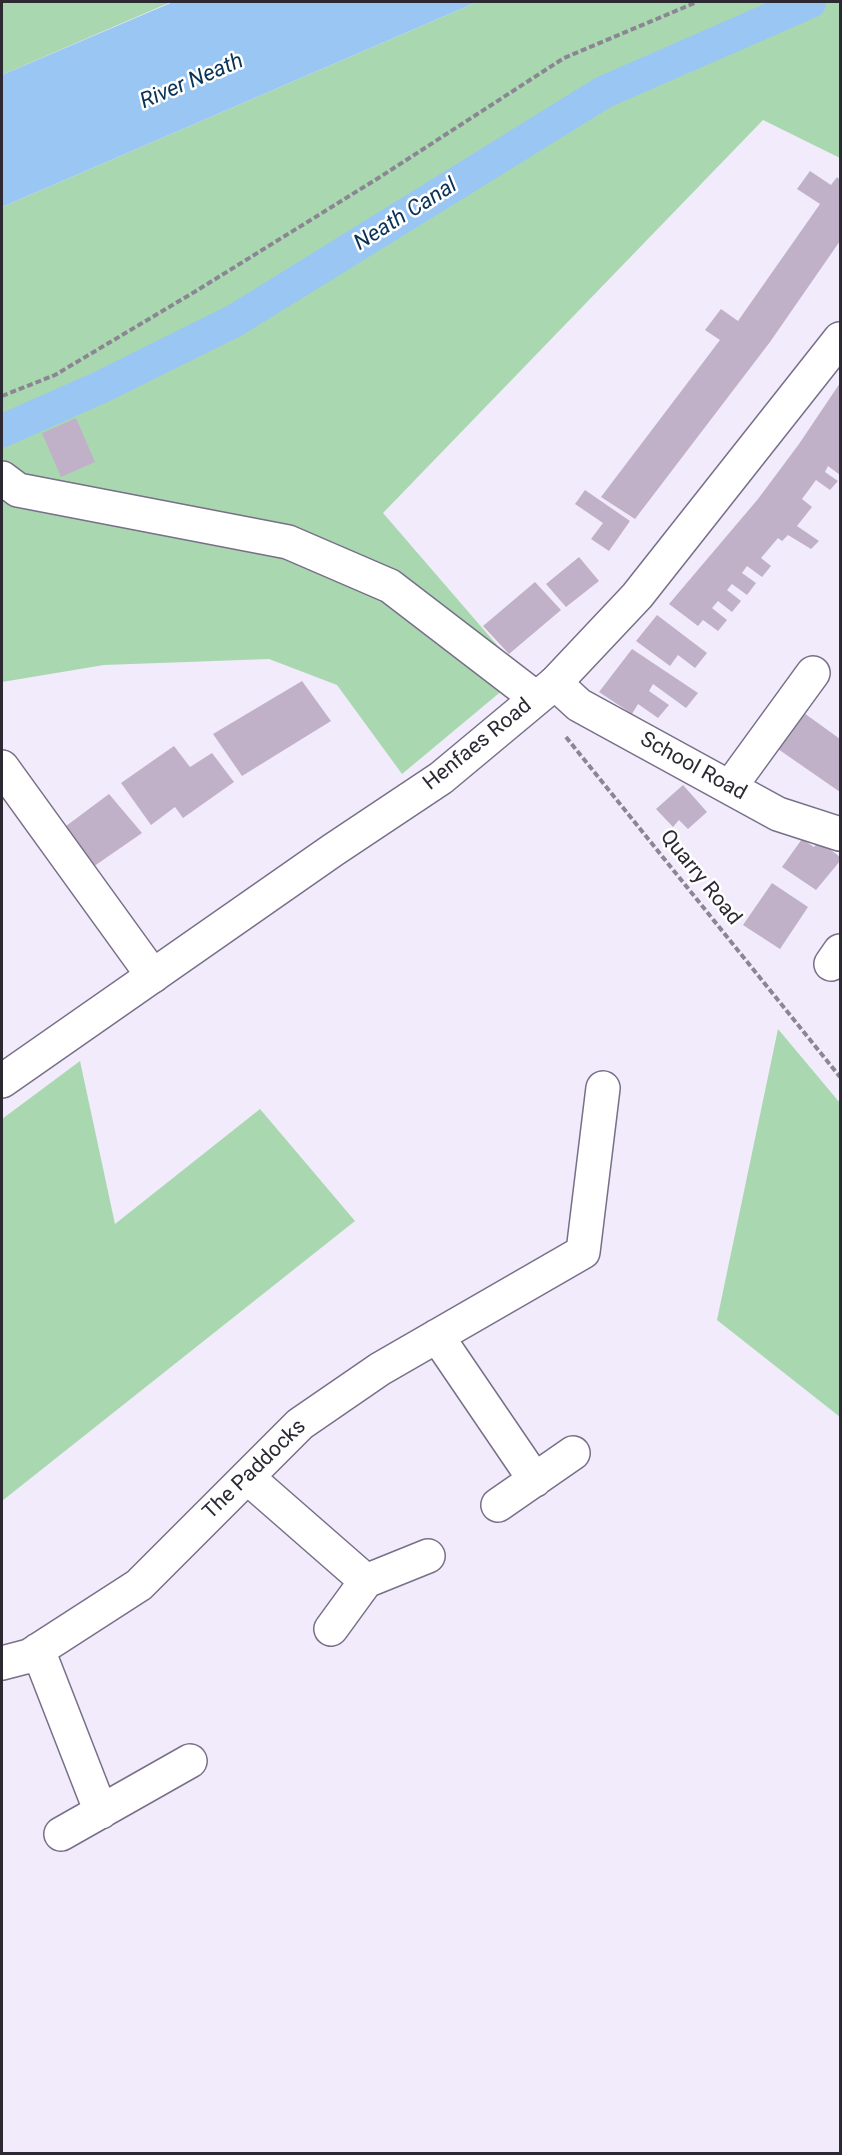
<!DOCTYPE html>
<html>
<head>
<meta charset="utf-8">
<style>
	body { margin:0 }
	#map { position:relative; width:842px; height:2155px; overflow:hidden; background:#f1ebfc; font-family:Roboto,sans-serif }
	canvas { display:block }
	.frame { position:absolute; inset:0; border:3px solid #2d2933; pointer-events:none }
</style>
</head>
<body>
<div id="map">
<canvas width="842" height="2155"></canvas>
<div class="frame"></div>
</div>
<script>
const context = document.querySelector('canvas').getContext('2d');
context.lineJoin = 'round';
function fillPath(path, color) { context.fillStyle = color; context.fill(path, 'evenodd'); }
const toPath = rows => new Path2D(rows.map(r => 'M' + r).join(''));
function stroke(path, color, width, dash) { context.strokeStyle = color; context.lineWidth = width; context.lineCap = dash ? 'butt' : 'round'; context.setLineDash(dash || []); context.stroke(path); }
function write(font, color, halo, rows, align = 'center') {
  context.font = font + ' Roboto,sans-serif'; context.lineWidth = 5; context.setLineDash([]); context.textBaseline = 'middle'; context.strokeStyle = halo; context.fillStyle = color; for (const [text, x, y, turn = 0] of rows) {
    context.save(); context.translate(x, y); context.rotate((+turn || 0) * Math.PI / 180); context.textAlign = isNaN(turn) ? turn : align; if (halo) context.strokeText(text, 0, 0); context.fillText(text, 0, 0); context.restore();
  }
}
fillPath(toPath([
	[2,2,171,2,2,75],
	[477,2,840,2,840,158,763,120,383,513,522,674,402,774,337,685,269,659,104,665,2,682,2,207],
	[778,1029,840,1103,840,1417,717,1320],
	[80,1061,115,1224,260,1109,355,1221,2,1501,2,1119]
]), '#a9d8b0');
fillPath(toPath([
	[173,2,477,2,2,207,2,75],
	[94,381,101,387,101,396,3,439,2,422]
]), '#9ac6f4');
stroke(toPath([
	[2,431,101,387,234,321,604,92,810,2]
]), '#9ac6f4', 33);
fillPath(toPath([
	[810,171,831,185,837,177,840,180,840,241,770,342,635,519,601,497,720,340,705,330,721,309,738,321,820,204,797,189],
	[840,383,840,475,828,466,825,472,838,481,830,490,816,480,802,499,812,507,797,526,819,541,811,549,788,535,782,541,778,538,761,558,771,566,762,577,747,566,742,573,756,583,747,595,732,584,727,590,741,601,732,612,718,601,712,608,727,620,718,631,703,620,698,626,669,604,758,499,799,444],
	[76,418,95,462,61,477,42,433],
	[585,490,630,521,609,551,591,539,603,523,575,504],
	[579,557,599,581,566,607,546,584],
	[535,582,561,610,509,654,483,626],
	[657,615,707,653,695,668,678,655,670,666,636,641],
	[632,649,698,693,686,708,653,684,649,691,669,705,658,718,638,704,632,714,599,692],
	[302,681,331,721,242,776,213,734],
	[804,713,840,739,840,792,778,749],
	[174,746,190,767,212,753,234,782,183,818,175,807,151,825,121,783],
	[683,785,707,812,688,829,679,820,673,827,656,809],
	[109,794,142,833,90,869,58,832],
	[802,839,814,847,819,841,840,857,840,861,816,890,782,867],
	[772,883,808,907,780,949,743,925]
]), '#c0b1c9');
const minor = toPath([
	[2,478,18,490,288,542,390,586,536,698],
	[555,683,579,705,778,814,840,834],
	[2,767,153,976],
	[730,787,813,673],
	[831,964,840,951],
	[437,1336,535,1480],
	[247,1477,366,1581],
	[498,1505,573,1453],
	[331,1629,366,1581,428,1556],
	[38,1650,101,1812],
	[2,1663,29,1656,139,1585,300,1424,380,1369,583,1252,603,1088],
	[61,1834,190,1761]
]);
const major = toPath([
	[2,1081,333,850,441,778,555,683,637,596,840,339]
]);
stroke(minor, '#786f88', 36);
stroke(major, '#786f88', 36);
stroke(toPath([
	[2,396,55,375,196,291,380,177,564,58,697,2],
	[566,737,840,1077]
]), '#8b8693', 4, [6, 3]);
stroke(minor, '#fff', 33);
stroke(major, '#fff', 33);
write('21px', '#2d2933', '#fff', [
	["Henfaes Road",478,745,-39],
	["School Road",693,767,29],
	["Quarry Road",700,878,51],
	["The Paddocks",255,1470,-44]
]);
write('italic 22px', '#093256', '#fff', [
	["River Neath",192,82,-23],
	["Neath Canal",406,215,-32]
]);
</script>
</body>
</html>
